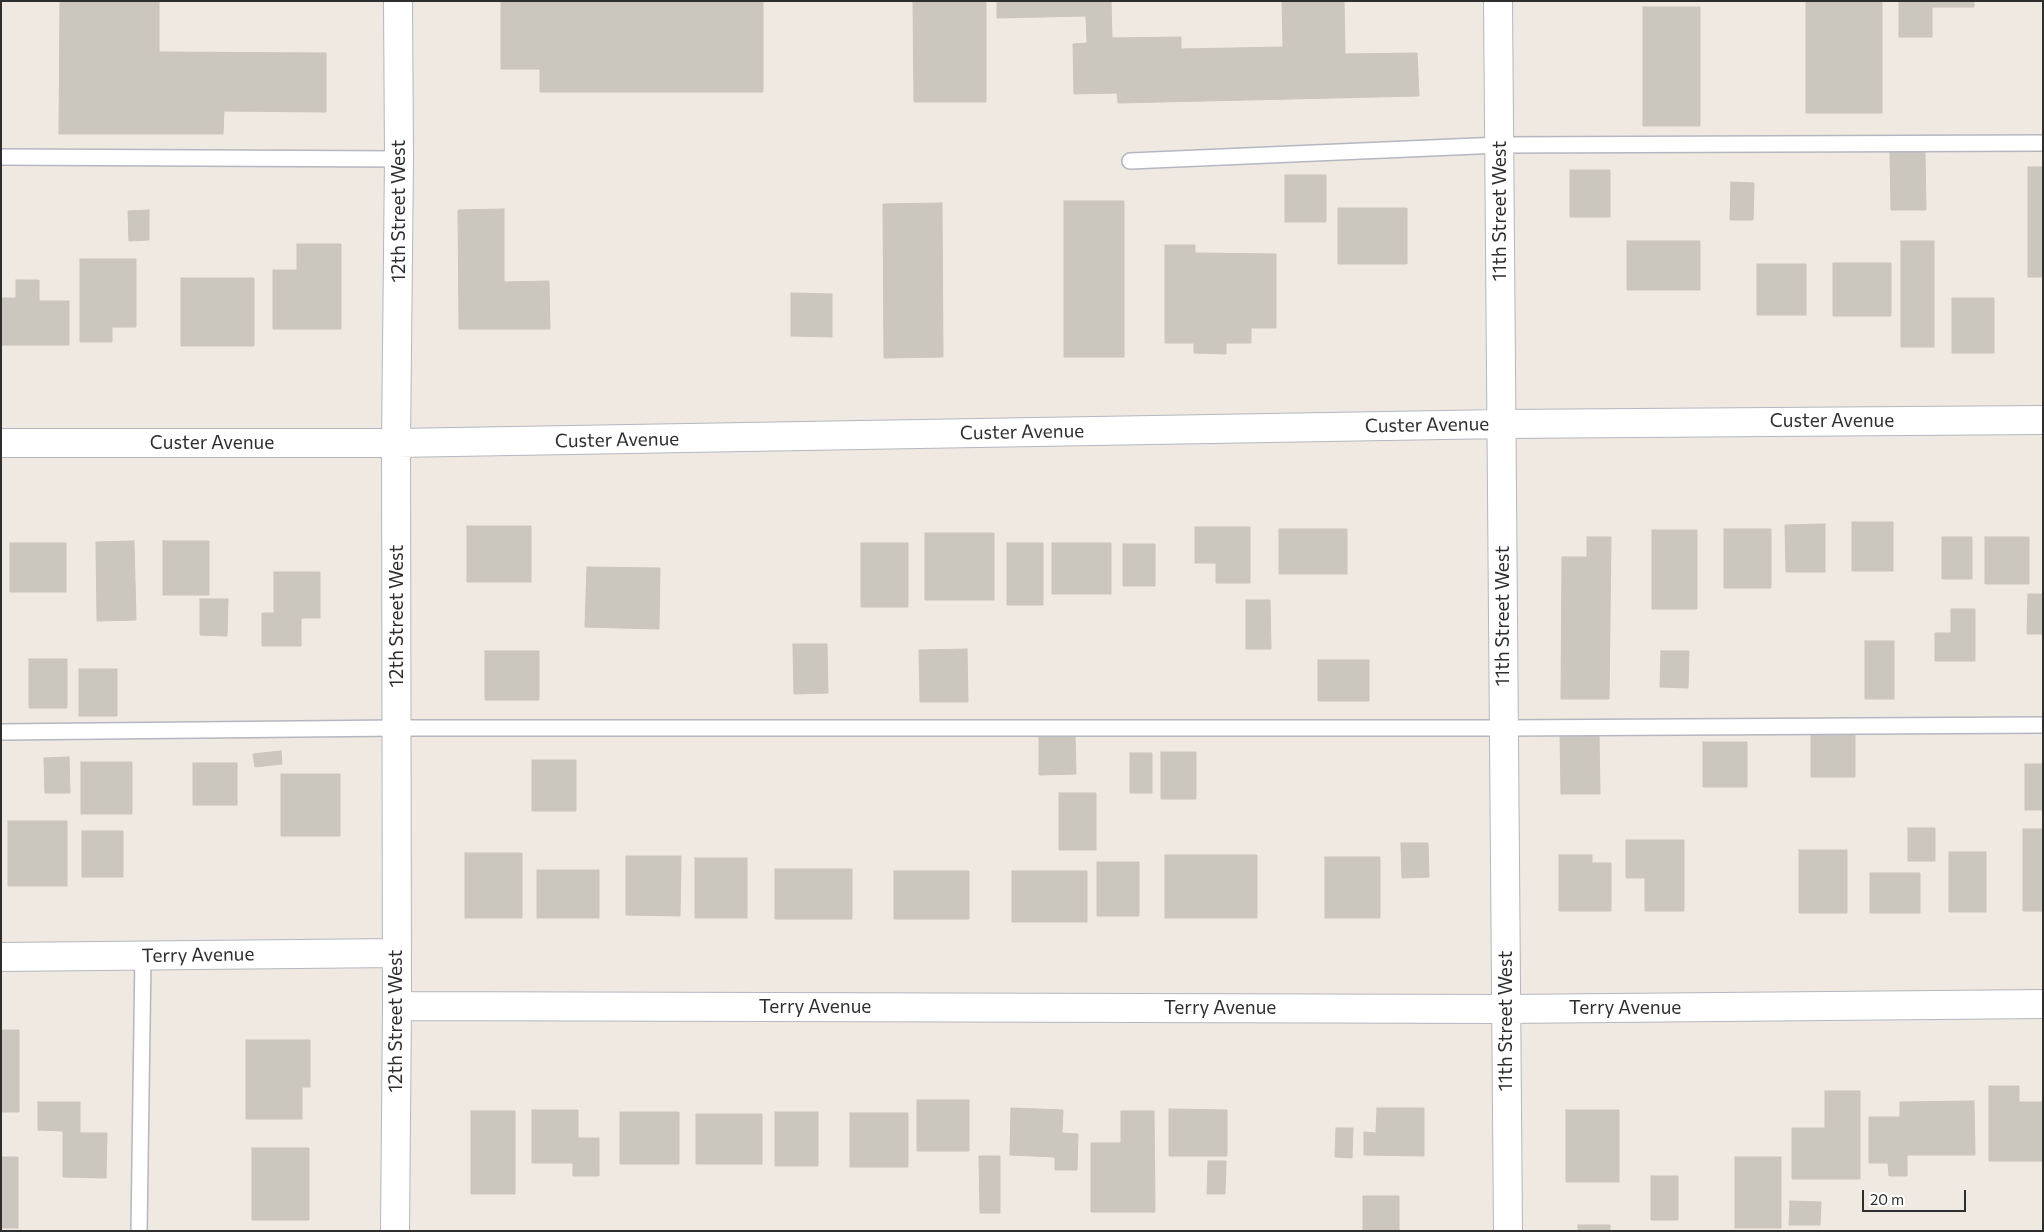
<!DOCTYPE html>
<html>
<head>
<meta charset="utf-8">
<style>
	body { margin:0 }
	#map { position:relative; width:2044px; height:1232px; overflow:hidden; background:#efe9e1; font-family:Commissioner,sans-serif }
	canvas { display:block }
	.frame { position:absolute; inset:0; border:2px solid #2e2e2e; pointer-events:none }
	.scale { position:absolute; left:1862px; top:1190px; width:104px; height:22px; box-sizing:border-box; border:2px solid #2e2e2e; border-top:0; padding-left:6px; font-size:15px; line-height:18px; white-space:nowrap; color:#2e2e2e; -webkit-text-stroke:4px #fff; paint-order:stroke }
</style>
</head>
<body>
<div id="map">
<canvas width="2044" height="1232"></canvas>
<div class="frame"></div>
<div class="scale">20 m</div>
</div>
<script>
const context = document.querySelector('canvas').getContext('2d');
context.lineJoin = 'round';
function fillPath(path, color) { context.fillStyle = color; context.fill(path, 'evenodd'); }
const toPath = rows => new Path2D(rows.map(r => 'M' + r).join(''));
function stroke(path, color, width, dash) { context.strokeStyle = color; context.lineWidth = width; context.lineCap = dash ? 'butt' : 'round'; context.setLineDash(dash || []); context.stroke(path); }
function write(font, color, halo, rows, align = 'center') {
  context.font = font + ' Commissioner,sans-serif'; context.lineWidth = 4; context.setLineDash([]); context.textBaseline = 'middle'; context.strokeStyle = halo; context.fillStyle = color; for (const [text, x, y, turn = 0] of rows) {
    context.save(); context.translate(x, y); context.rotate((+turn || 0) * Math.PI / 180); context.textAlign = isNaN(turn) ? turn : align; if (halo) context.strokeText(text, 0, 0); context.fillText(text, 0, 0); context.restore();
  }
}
const building = toPath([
	[60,1,159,1,159,52,326,53,326,112,224,111,223,134,59,134,60,1],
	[501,1,763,1,763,92,540,92,540,69,501,69,501,1],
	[913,1,986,1,986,102,914,102,913,1],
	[997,1,1111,1,1112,38,1181,37,1181,49,1283,47,1282,1,1344,1,1345,54,1417,53,1419,96,1118,103,1117,93,1074,94,1073,44,1087,43,1086,16,997,18,997,1],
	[1899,1,1974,1,1974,7,1932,7,1932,37,1899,37,1899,1],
	[1806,2,1882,2,1882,113,1806,113,1806,2],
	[1643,7,1700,7,1700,126,1643,126,1643,7],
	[1890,152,1925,152,1926,210,1891,210,1890,152],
	[2028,167,2043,167,2043,277,2028,277,2028,167],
	[1570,170,1610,170,1610,217,1570,217,1570,170],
	[1285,175,1326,175,1326,222,1285,222,1285,175],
	[1731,182,1754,183,1753,220,1730,220,1731,182],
	[1064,201,1124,201,1124,357,1064,357,1064,201],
	[942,203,943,357,884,358,883,204,942,203],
	[1338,208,1407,208,1407,264,1338,264,1338,208],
	[504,209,504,282,549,281,550,329,459,329,458,210,504,209],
	[149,210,149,240,129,241,128,211,149,210],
	[1627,241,1700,241,1700,290,1627,290,1627,241],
	[1901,241,1934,241,1934,347,1901,347,1901,241],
	[297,244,341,244,341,329,273,329,273,270,297,270,297,244],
	[1165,245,1195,245,1195,253,1276,254,1276,328,1251,328,1251,343,1226,343,1226,354,1194,353,1194,343,1165,343,1165,245],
	[80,259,136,259,136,327,112,327,112,342,80,342,80,259],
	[1833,263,1891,263,1891,316,1833,316,1833,263],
	[1757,264,1806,264,1806,315,1757,315,1757,264],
	[181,278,254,278,254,346,181,346,181,278],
	[16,280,39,280,39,301,69,301,69,345,1,345,1,298,16,298,16,280],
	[791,293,832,294,832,337,791,336,791,293],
	[1952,298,1994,298,1994,353,1952,353,1952,298],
	[1852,522,1893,522,1893,571,1852,571,1852,522],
	[1825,524,1825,572,1786,572,1785,525,1825,524],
	[467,526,531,526,531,582,467,582,467,526],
	[1195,527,1250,527,1250,583,1216,583,1216,563,1195,563,1195,527],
	[1279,529,1347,529,1347,574,1279,574,1279,529],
	[1724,529,1771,529,1771,588,1724,588,1724,529],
	[1652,530,1697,530,1697,609,1652,609,1652,530],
	[925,533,994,533,994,600,925,600,925,533],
	[1587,537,1611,537,1609,699,1561,699,1562,557,1587,557,1587,537],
	[1942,537,1972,537,1972,579,1942,579,1942,537],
	[1985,537,2029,537,2029,584,1985,584,1985,537],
	[134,541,136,620,97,621,96,542,134,541],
	[163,541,209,541,209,595,163,595,163,541],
	[10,543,66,543,66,592,10,592,10,543],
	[861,543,908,543,908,607,861,607,861,543],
	[1007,543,1043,543,1043,605,1007,605,1007,543],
	[1052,543,1111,543,1111,594,1052,594,1052,543],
	[1123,544,1155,544,1155,586,1123,586,1123,544],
	[587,567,660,568,659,629,585,627,587,567],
	[274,572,320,572,320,618,301,618,301,646,262,646,262,613,274,613,274,572],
	[2028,594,2043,594,2043,634,2027,634,2028,594],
	[200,599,228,599,227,636,200,635,200,599],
	[1246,600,1270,600,1271,649,1246,649,1246,600],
	[1951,609,1975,609,1975,661,1935,661,1935,633,1951,633,1951,609],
	[1865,641,1894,641,1894,699,1865,699,1865,641],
	[793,644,827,644,828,693,794,694,793,644],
	[967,649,968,702,920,702,919,650,967,649],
	[485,651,539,651,539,700,485,700,485,651],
	[1661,651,1689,651,1688,688,1660,687,1661,651],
	[29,659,67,659,67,708,29,708,29,659],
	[1318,660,1369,660,1369,701,1318,701,1318,660],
	[79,669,117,669,117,716,79,716,79,669],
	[1560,733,1599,733,1600,794,1561,794,1560,733],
	[1811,734,1855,734,1855,777,1811,777,1811,734],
	[1039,736,1075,736,1076,774,1039,775,1039,736],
	[1703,742,1747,742,1747,787,1703,787,1703,742],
	[281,751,282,764,255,767,253,754,281,751],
	[1161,752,1196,752,1196,799,1161,799,1161,752],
	[1130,753,1152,753,1152,793,1130,793,1130,753],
	[69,757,70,793,45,793,44,758,69,757],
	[532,760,576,760,576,811,532,811,532,760],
	[81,762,132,762,132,814,81,814,81,762],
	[193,763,237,763,237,805,193,805,193,763],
	[2025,764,2043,764,2043,810,2025,810,2025,764],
	[281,774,340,774,340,836,281,836,281,774],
	[1059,793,1096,793,1096,850,1059,850,1059,793],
	[8,821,67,821,67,886,8,886,8,821],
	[1908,828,1935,828,1935,861,1908,861,1908,828],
	[2023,829,2043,829,2043,911,2023,911,2023,829],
	[82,831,123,831,123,877,82,877,82,831],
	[1626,840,1684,840,1684,911,1645,911,1645,878,1626,878,1626,840],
	[1401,843,1428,843,1429,877,1402,878,1401,843],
	[1799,850,1847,850,1847,913,1799,913,1799,850],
	[1949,852,1986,852,1986,912,1949,912,1949,852],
	[465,853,522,853,522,918,465,918,465,853],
	[1165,855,1257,855,1257,918,1165,918,1165,855],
	[1559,855,1592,855,1592,863,1611,863,1611,911,1559,911,1559,855],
	[626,856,681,856,680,916,626,915,626,856],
	[1325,857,1380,857,1380,918,1325,918,1325,857],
	[695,858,747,858,747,918,695,918,695,858],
	[1097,862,1139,862,1139,916,1097,916,1097,862],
	[775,869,852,869,852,919,775,919,775,869],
	[537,870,599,870,599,918,537,918,537,870],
	[894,871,969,871,969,919,894,919,894,871],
	[1012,871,1087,871,1087,922,1012,922,1012,871],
	[1870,873,1920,873,1920,913,1870,913,1870,873],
	[1,1030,19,1030,19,1112,1,1112,1,1030],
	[246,1040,310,1040,310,1087,302,1087,302,1119,246,1119,246,1040],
	[1989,1086,2019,1086,2019,1102,2043,1102,2043,1161,1989,1161,1989,1086],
	[1825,1091,1860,1091,1860,1179,1792,1179,1792,1128,1825,1128,1825,1091],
	[917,1100,969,1100,969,1151,917,1151,917,1100],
	[1974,1101,1975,1155,1907,1155,1907,1176,1889,1176,1888,1163,1869,1163,1869,1117,1900,1117,1900,1102,1974,1101],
	[38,1102,80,1102,80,1133,107,1133,106,1178,63,1177,63,1131,38,1130,38,1102],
	[1011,1108,1063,1110,1062,1133,1078,1134,1077,1170,1055,1170,1055,1157,1010,1155,1011,1108],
	[1377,1108,1424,1108,1424,1156,1364,1155,1364,1132,1376,1133,1377,1108],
	[1169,1109,1227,1110,1227,1156,1169,1156,1169,1109],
	[532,1110,578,1110,578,1138,599,1138,599,1176,573,1176,573,1163,532,1163,532,1110],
	[1566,1110,1619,1110,1619,1182,1566,1182,1566,1110],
	[471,1111,515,1111,515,1194,471,1194,471,1111],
	[1121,1111,1154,1111,1155,1212,1091,1212,1091,1143,1121,1143,1121,1111],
	[620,1112,679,1112,679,1164,620,1164,620,1112],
	[775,1112,818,1112,818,1166,775,1166,775,1112],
	[850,1113,908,1113,908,1167,850,1167,850,1113],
	[696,1114,762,1114,762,1164,696,1164,696,1114],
	[1336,1128,1353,1128,1352,1158,1335,1157,1336,1128],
	[252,1148,309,1148,309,1220,252,1220,252,1148],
	[979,1156,1000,1156,1000,1213,980,1213,979,1156],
	[1,1157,18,1157,18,1228,1,1228,1,1157],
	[1735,1157,1781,1157,1781,1228,1735,1228,1735,1157],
	[1208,1161,1226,1161,1225,1194,1207,1194,1208,1161],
	[1651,1176,1678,1176,1678,1220,1651,1220,1651,1176],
	[1363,1196,1399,1196,1399,1231,1363,1231,1363,1196],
	[1790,1201,1821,1202,1820,1225,1789,1225,1790,1201],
	[1578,1225,1610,1225,1610,1231,1578,1231,1578,1225]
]);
fillPath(building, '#cbc7bf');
stroke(building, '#cbc5ba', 1);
const lane = toPath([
	[1,157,399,159],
	[1130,161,1500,145,2043,143],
	[1,732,397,728,1504,728,2043,725],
	[139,1231,143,955]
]);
const street = toPath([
	[1498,1,1508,1231],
	[1,443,396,443,1502,424,2043,420],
	[1,957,396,953],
	[397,1006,1506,1009,2043,1004],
	[395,1231,397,1006,396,443,399,159,398,1]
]);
stroke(lane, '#b4b7c1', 18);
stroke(street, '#b4b7c1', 30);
stroke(lane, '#fff', 15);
stroke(street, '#fff', 28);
write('19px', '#2e2e2e', '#fff', [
	["12th Street West",399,211,-90],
	["11th Street West",1500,211,-90],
	["Custer Avenue",1832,421],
	["Custer Avenue",1427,425,-1],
	["Custer Avenue",1022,432,-1],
	["Custer Avenue",617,440,-1],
	["Custer Avenue",212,443],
	["12th Street West",397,616,-90],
	["11th Street West",1503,616,-90],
	["Terry Avenue",198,955,-1],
	["Terry Avenue",815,1007],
	["Terry Avenue",1220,1008],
	["Terry Avenue",1625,1008],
	["12th Street West",396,1021,-90],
	["11th Street West",1506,1021,-90]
]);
</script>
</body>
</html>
